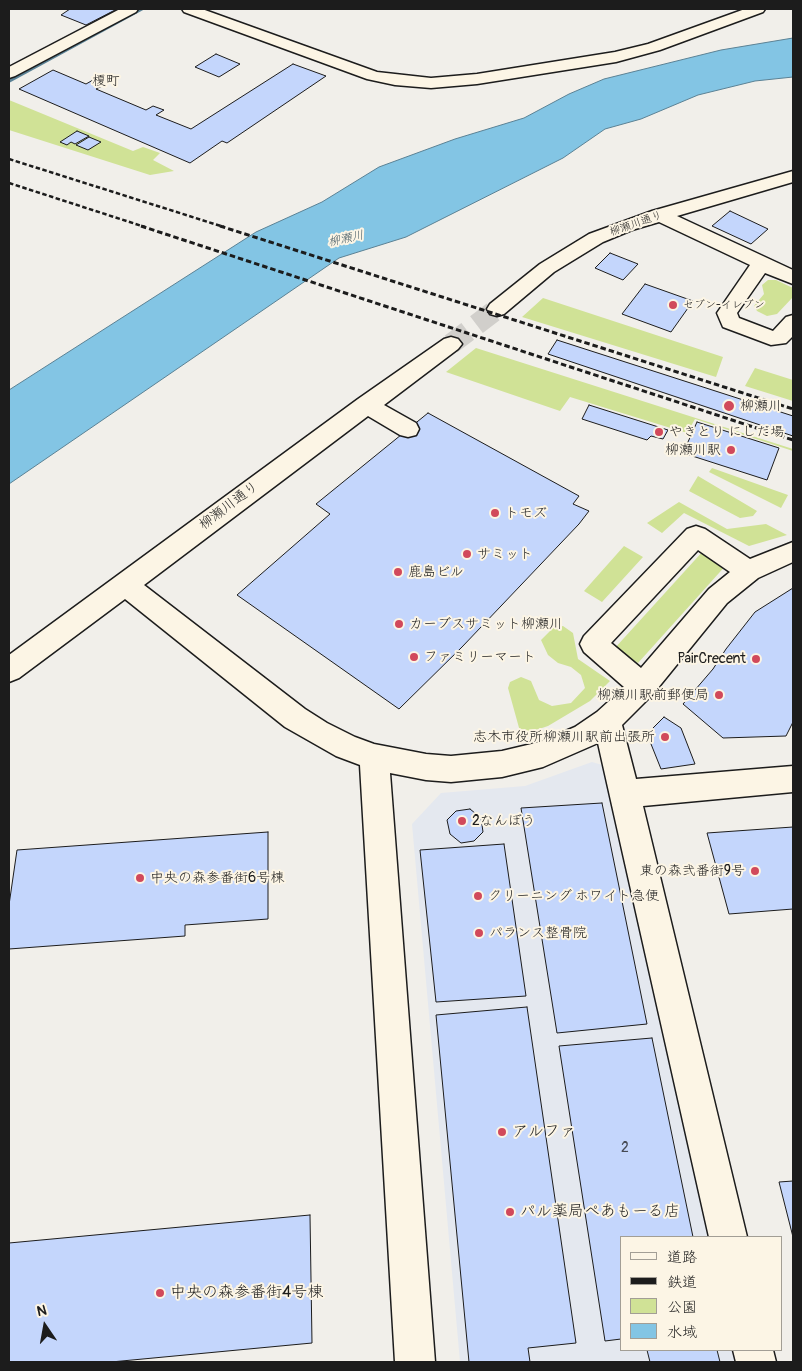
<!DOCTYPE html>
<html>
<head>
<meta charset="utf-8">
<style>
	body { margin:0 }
	#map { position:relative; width:802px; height:1371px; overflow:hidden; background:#f1efea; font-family:Pangolin,"Klee One",sans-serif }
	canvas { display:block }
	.frame { position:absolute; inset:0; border:10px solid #1c1c1c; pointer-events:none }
	.legend { position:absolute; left:620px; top:1236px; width:162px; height:115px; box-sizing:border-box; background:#fcf5e5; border:1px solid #a29e95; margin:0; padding:6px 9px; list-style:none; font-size:15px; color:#1c1c1c }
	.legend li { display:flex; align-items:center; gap:10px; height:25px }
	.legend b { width:25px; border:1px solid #a29e95 }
	.north { position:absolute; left:20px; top:1301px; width:50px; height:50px; -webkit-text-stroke:4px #fcf5e5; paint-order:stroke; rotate:348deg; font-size:14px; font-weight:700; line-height:20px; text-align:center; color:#1c1c1c }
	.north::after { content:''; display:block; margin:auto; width:18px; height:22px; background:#1c1c1c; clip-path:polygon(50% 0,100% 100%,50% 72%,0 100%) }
</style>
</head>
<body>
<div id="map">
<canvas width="802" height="1371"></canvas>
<div class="frame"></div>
<ul class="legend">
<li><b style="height:6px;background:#fcf5e5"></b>道路</li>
<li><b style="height:6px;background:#1c1c1c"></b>鉄道</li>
<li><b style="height:14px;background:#d0e296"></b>公園</li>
<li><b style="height:14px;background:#83c5e4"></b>水域</li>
</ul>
<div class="north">N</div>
</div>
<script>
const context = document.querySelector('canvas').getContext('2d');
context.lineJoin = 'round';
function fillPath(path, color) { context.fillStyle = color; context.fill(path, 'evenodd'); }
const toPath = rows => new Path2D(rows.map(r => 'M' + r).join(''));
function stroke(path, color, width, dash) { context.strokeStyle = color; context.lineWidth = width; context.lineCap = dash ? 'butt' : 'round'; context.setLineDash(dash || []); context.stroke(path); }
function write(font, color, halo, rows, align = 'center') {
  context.font = font + ' Pangolin,"Klee One",sans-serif'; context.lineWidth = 4; context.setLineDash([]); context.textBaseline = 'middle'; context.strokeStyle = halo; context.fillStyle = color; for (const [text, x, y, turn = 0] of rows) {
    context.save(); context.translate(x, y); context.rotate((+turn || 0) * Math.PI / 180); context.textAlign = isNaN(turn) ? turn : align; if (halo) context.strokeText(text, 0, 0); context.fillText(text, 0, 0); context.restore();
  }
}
fillPath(toPath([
	[592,762,609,767,711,1237,621,1237,621,1350,736,1350,739,1362,460,1362,412,824,441,793,525,786]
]), '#e4e8ef');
fillPath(toPath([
	[9,100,133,151,143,147,160,153,153,160,174,171,150,175,9,130],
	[768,280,776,280,793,288,793,297,777,314,767,316,757,311,754,306,764,294,762,285],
	[543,298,723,357,716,377,522,317],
	[476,348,793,449,793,451,695,419,687,433,570,397,560,411,446,372],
	[755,368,793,380,793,401,745,386],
	[712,468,788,495,781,508,709,472],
	[698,476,757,511,753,516,740,518,689,491],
	[679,502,727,529,766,524,787,535,749,546,684,513,662,533,647,523],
	[624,546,643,557,602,602,584,591],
	[704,550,728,563,638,663,614,649],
	[563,626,573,633,578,659,610,681,590,701,548,726,521,735,508,688,510,682,521,677,531,681,539,700,552,706,571,703,585,688,581,675,571,667,558,663,548,655,541,640,553,628]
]), '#d0e296');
const water = toPath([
	[793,38,793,77,755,81,698,95,641,119,605,129,563,158,406,237,339,258,9,484,9,390,256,232,322,202,379,167,455,139,524,118,569,94,604,79,721,50,793,38]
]);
fillPath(water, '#83c5e4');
stroke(water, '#5a8194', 1);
fillPath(toPath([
	[138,9,145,9,9,83,9,79,138,9]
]), '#5a8194');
const building = toPath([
	[70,9,117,9,86,25,61,15,70,9],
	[216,54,240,64,219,77,195,67,216,54],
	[293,64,326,76,227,143,222,141,190,163,19,89,53,70,86,84,93,80,104,85,96,89,146,110,153,106,164,110,156,115,191,129,293,64],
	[77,131,89,136,75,144,71,142,67,145,60,142,77,131],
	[89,137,101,142,88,150,76,145,89,137],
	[730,211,768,229,751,244,712,226,730,211],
	[610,253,638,264,623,280,595,268,610,253],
	[645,284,693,301,671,332,622,314,645,284],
	[557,340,793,416,793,436,548,354,557,340],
	[589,405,668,430,663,439,651,436,647,440,582,419,589,405],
	[428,413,579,496,573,504,589,511,579,524,462,647,399,709,237,595,330,514,316,504,428,413],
	[697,422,779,448,767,480,683,453,697,422],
	[793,588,793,722,786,736,723,738,683,704,713,669,726,649,755,612,793,588],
	[664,717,681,728,695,764,661,769,647,734,664,717],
	[602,803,647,1024,557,1033,521,808,602,803],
	[470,809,481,818,483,832,474,841,461,843,450,834,447,820,456,811,470,809],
	[793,827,793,909,729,914,707,833,793,827],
	[268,832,268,919,185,925,185,936,9,949,9,905,17,850,268,832],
	[504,844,526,996,436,1002,420,850,504,844],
	[527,1007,576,1343,528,1348,530,1362,469,1362,436,1015,527,1007],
	[652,1038,693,1237,621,1237,621,1339,605,1341,559,1046,652,1038],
	[793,1181,793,1237,779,1182,793,1181],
	[310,1215,312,1343,111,1362,9,1362,9,1243,310,1215],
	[647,1350,717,1350,720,1362,650,1362,647,1350]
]);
fillPath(building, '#c4d6fc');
stroke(building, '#1c1c1c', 1);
stroke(toPath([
	[451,344,497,309]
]), '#d1cfcb', 21, [21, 11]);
const minor = toPath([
	[120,9,138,9,136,12,15,76,9,78,9,67,120,9],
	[182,9,202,9,377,72,431,78,477,74,615,52,648,44,745,9,765,9,763,12,660,50,616,62,477,84,431,88,395,85,367,79,184,12,182,9],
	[793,171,793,182,677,216,793,270,793,284,765,273,737,313,739,318,773,331,786,317,793,315,793,336,786,343,771,345,723,327,717,313,750,265,659,222,632,230,603,242,554,272,504,314,497,316,490,314,487,309,490,304,540,264,589,234,652,211,793,171],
	[451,337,458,339,462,344,458,349,384,405,416,423,419,429,416,435,408,437,400,435,368,416,144,585,305,709,327,723,355,737,374,744,426,754,451,756,502,751,540,742,575,727,597,712,619,692,624,687,584,652,580,644,584,636,687,529,696,526,705,529,750,559,793,542,793,562,758,578,727,603,653,694,622,725,636,779,793,766,793,792,643,806,747,1237,709,1237,598,743,543,767,502,777,451,782,426,780,390,773,435,1362,395,1362,360,765,336,756,285,727,125,599,19,678,9,682,9,655,358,399,444,339,451,337],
	[698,550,730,572,709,589,641,668,611,643,698,550],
	[733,1350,773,1350,776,1362,736,1362,733,1350]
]);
stroke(minor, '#1c1c1c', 3);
fillPath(minor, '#fcf5e5');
stroke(toPath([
	[9,159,224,227],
	[9,183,145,227]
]), '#1c1c1c', 2.5, [4.5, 2.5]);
stroke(toPath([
	[141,226,793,440],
	[220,226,793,409]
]), '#1c1c1c', 3, [5.5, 3]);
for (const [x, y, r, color] of [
	[673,305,5,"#d1495b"],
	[729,406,6,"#d1495b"],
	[659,432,5,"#d1495b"],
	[731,450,5,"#d1495b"],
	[495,513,5,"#d1495b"],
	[467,554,5,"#d1495b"],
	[398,572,5,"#d1495b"],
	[399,624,5,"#d1495b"],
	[414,657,5,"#d1495b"],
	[756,659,5,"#d1495b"],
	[719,695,5,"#d1495b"],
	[665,737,5,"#d1495b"],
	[462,821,5,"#d1495b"],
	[755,871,5,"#d1495b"],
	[140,878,5,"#d1495b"],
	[478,896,5,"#d1495b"],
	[479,933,5,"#d1495b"],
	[502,1132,5,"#d1495b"],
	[510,1212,5,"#d1495b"],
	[160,1293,5,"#d1495b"]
]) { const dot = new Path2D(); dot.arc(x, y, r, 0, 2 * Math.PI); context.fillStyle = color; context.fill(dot); stroke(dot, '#fcf5e5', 2); }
write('11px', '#1c1c1c', '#fcf5e5', [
	["柳瀬川通り",636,224,-19]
]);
write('11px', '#1c1c1c', '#fcf5e5', [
	["セブン-イレブン",683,305]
], 'left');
write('italic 12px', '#405762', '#fcf5e5', [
	["柳瀬川",346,239,-12]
]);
write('14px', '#1c1c1c', '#fcf5e5', [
	["榎町",106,81]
]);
write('14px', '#1c1c1c', '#fcf5e5', [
	["柳瀬川",740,406],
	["やきとり にしだ場",669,432],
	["柳瀬川駅",721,450,"right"],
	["トモズ",505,513],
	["サミット",477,554],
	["鹿島ビル",408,572],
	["カーブスサミット柳瀬川",409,624],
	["ファミリーマート",424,657],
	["PairCrecent",746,659,"right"],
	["柳瀬川駅前郵便局",709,695,"right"],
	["志木市役所柳瀬川駅前出張所",655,737,"right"],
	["2なんぼう",472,821],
	["東の森弐番街9号",745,871,"right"],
	["中央の森参番街6号棟",150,878],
	["クリーニング ホワイト急便",488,896],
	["パランス整骨院",489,933]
], 'left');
write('14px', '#1c1c1c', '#fcf5e5', [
	["柳瀬川通り",229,506,-37]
]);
write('14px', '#464a54', null, [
	["2",625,1148]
]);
write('16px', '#1c1c1c', '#fcf5e5', [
	["アルファ",512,1132],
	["パル薬局ぺあもーる店",520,1212],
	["中央の森参番街4号棟",170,1293]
], 'left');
</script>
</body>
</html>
